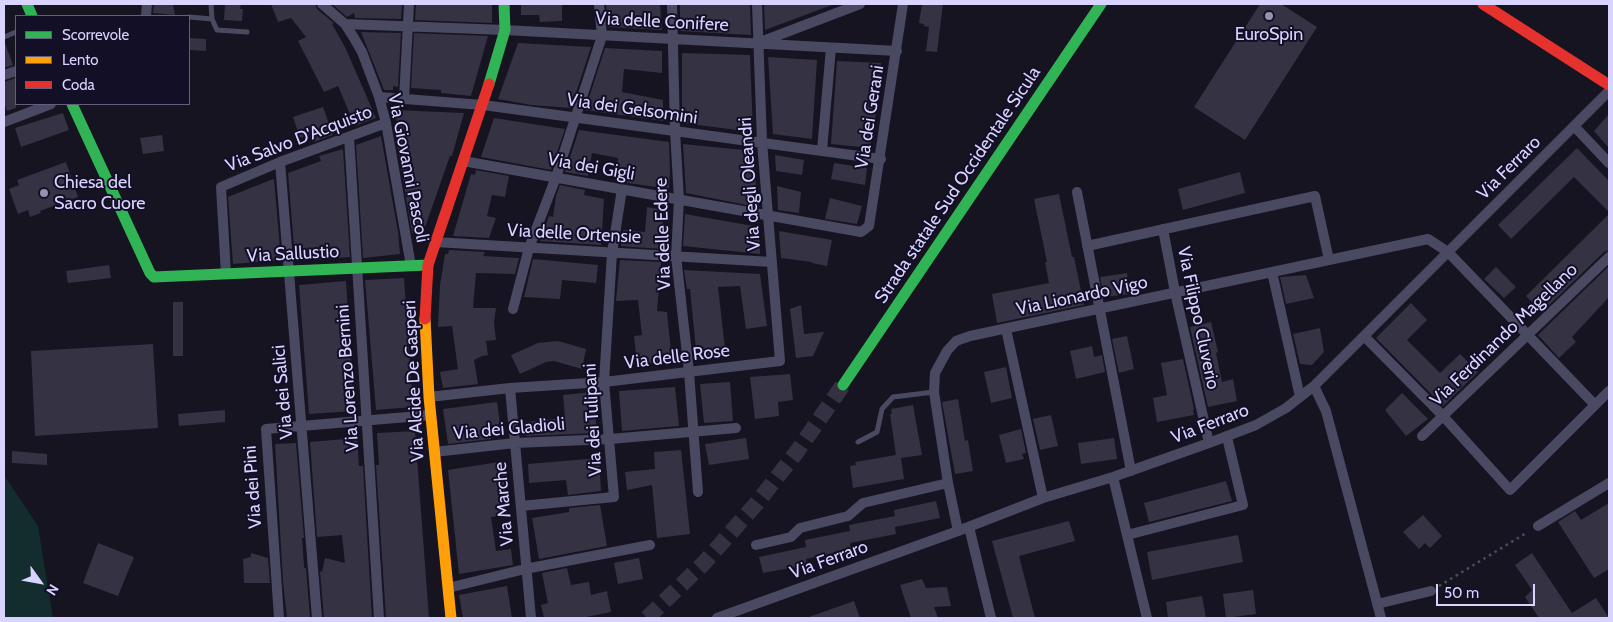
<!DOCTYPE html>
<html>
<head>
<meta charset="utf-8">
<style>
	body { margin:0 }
	#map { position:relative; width:1613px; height:622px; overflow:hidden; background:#161421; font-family:Cabin,sans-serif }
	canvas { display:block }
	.frame { position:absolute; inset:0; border:5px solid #d9d4ff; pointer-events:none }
	.legend { position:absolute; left:15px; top:15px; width:175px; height:90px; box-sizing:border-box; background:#130f26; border:1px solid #625e7d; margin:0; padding:6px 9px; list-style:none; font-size:15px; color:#d9d4ff }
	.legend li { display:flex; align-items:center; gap:10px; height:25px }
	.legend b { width:25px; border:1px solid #625e7d }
	.north { position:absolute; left:15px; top:557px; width:50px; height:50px; -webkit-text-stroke:4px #130f26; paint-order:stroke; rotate:122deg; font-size:14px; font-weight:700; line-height:20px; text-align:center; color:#d9d4ff }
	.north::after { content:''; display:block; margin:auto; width:18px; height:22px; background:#d9d4ff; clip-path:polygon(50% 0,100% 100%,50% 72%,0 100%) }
	.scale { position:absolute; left:1436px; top:584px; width:99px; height:22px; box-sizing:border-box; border:2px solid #d9d4ff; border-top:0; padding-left:6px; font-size:15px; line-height:18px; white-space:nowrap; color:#d9d4ff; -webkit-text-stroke:4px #130f26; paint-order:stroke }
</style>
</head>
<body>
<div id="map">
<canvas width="1613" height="622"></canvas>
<div class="frame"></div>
<ul class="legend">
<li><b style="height:6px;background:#30b455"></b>Scorrevole</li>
<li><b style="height:6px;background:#ff9f0a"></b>Lento</li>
<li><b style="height:6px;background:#e5322d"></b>Coda</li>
</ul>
<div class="north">N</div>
<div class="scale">50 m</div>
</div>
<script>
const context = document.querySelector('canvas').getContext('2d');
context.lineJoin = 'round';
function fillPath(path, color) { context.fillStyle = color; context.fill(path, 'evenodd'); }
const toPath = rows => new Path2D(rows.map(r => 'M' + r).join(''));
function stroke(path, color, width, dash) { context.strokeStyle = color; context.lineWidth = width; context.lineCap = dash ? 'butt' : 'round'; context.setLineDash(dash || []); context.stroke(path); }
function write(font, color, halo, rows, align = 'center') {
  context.font = font + ' Cabin,sans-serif'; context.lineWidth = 4; context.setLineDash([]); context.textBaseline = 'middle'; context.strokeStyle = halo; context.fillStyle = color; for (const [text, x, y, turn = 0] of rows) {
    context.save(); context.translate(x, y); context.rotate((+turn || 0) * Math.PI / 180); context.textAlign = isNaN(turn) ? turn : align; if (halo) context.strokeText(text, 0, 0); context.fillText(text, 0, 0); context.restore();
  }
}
fillPath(toPath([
	[4,475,38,526,53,618,4,618]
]), '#132c2d');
fillPath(toPath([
	[154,4,173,4,175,15,153,13],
	[225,4,241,4,240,9,243,9,242,21,224,20],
	[271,4,315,4,317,9,334,23,332,24,345,47,376,118,355,126,338,86,324,92,298,41,306,37,291,18,278,22],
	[332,4,402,4,401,19,355,18,354,13,347,17],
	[416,4,492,4,492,23,415,20],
	[521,4,562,4,562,21,540,22,539,15,521,15],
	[606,4,660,4,662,30,608,27],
	[680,4,750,4,751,35,680,31],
	[764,4,832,4,832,5,765,30],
	[922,4,943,4,937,52,926,51,929,27,924,26,924,24,919,23],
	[1260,4,1281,4,1317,27,1245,140,1194,107],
	[361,32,401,33,398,87,393,86,393,90,384,90],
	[414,33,488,36,471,96,441,93,441,90,411,88],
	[189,38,206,39,206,51,189,50],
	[4,43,5,43,13,65,4,68],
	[518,43,591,47,571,108,531,105,498,99],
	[605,48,662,51,662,73,624,69,622,92,663,100,663,121,585,110],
	[682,53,750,55,753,132,682,123],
	[768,57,817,60,812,139,773,134],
	[837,61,881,63,879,94,870,148,831,144],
	[16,78,16,108,7,111,4,102,4,82],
	[323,107,333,135,314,142,311,134,300,138,293,117],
	[395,110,464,113,452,156,450,156,423,233,412,233,395,132,398,131],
	[63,113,69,130,21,147,15,128],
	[1609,114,1609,148,1594,131],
	[494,118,565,129,551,170,481,157],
	[579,130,669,142,670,171,669,189,615,181,618,158,592,153,588,176,565,172],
	[162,135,164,151,143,154,140,138],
	[381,136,398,232,400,254,363,258,356,145],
	[683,144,754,151,757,207,686,193],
	[1577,148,1609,181,1609,212,1574,177,1511,239,1498,225],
	[343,149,350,257,297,261,295,259,288,173,321,161,319,156],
	[775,155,804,160,802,175,776,171],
	[66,162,78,197,40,211,41,213,30,217,28,210,18,214,9,189,19,185,17,180],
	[834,163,867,168,865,185,831,179],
	[476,170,509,176,505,197,492,195,487,216,496,218,489,238,453,236,471,174,475,175],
	[1240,172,1245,193,1183,210,1178,189],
	[273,179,274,179,281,260,233,264,228,197],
	[560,185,585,190,584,195,604,199,601,245,540,241,549,216,553,217,556,196],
	[777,186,801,192,799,213,778,210],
	[1059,194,1072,257,1074,257,1084,305,997,323,992,294,1049,283,1045,262,1047,262,1034,199],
	[830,198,862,206,857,224,825,219],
	[647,207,663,210,662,249,621,246,623,230,645,232],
	[685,214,759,227,760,254,683,246],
	[1609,214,1609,250,1604,252,1542,312,1526,296],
	[779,231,832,240,827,266,812,263,812,262,781,258],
	[449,250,485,252,483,256,519,258,515,274,476,273,473,308,496,308,494,322,496,340,486,341,488,355,482,356,474,360,478,384,443,388,440,372,458,369,452,326,438,327,440,285,445,254,448,254],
	[533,259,598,265,596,283,562,280,560,299,524,297],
	[620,260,661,262,657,311,667,312,672,361,637,364,634,336,642,335,638,300,616,301],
	[109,265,111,278,68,283,66,271],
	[1609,266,1609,297,1572,337,1576,342,1559,358,1538,335],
	[1496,267,1516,287,1504,298,1484,279],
	[684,270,760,274,767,326,746,329,740,286,718,287,726,357,697,360,690,289,687,289],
	[1127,273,1130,294,1104,297,1100,277],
	[1306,275,1314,298,1286,304,1280,277],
	[404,278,413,407,376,410,365,280],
	[346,281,354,411,309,414,299,285],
	[173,302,183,302,183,356,173,356],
	[1411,303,1427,320,1407,340,1440,373,1460,354,1478,372,1443,406,1376,338],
	[801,305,804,334,824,332,813,356,796,358,790,309],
	[1211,322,1218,352,1216,353,1222,382,1233,379,1237,401,1208,407,1190,327],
	[1320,328,1324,352,1312,365,1300,364,1293,334],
	[1127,336,1134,369,1119,373,1112,339],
	[558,341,586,349,582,369,554,361,546,362,520,374,511,355,538,343],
	[153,344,158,428,35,436,31,351],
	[1092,346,1094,357,1102,355,1105,372,1076,379,1070,351],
	[1183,359,1194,409,1193,410,1194,415,1157,422,1153,398,1167,395,1161,363],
	[1006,367,1012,398,991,403,984,372],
	[790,374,793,400,778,402,779,416,755,419,750,377],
	[730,382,733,421,704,423,700,384],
	[675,387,679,426,622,431,619,391],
	[593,392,597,433,526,436,525,422,565,418,563,395],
	[1402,393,1428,419,1406,436,1385,410],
	[958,399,965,441,968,440,973,471,955,474,942,402],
	[497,402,500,424,489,426,491,439,448,444,443,409],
	[913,405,922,455,901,458,904,479,853,488,850,466,856,465,855,462,896,455,890,414,892,414,891,409],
	[225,410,225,422,179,426,178,414],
	[1051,415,1058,446,1040,450,1033,419],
	[1021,429,1026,453,1022,454,1024,459,1006,463,999,435],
	[415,431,429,618,386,618,376,465,379,465,377,433],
	[357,438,359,466,363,466,372,618,324,618,320,571,322,572,325,558,345,563,342,535,317,537,310,442],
	[746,438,749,459,709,465,705,444],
	[1114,438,1117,459,1081,464,1078,443],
	[296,443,304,538,302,538,304,565,304,568,306,568,310,618,287,618,283,582,275,444],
	[681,450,690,534,657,538,652,485,627,490,625,472,655,469,654,452],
	[12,451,47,454,47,465,12,463],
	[599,458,601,491,568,495,566,480,529,483,528,464],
	[505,461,508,484,503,485,508,515,491,517,496,551,511,549,513,565,459,574,448,470],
	[1226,481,1232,501,1149,522,1144,503],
	[936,501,940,518,895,527,896,534,850,543,851,549,806,559,807,565,763,573,759,557,806,547,805,540,850,531,849,525,895,516,894,510],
	[1609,503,1609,569,1594,578,1558,522,1575,511,1581,520],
	[600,505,607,546,539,559,532,518,569,512,569,508],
	[1423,515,1442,536,1430,548,1425,543,1419,549,1403,532],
	[1069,521,1075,541,1019,556,1035,618,1013,618,992,541],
	[1238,535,1243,562,1152,580,1147,552],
	[98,543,134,557,118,596,83,583],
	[251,553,268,558,270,583,244,583,243,559,251,557],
	[1532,553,1572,613,1596,598,1609,618,1539,618,1525,597,1532,590,1515,565],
	[639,558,643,579,618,584,614,563],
	[567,568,571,585,589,582,591,595,607,591,611,612,581,618,544,618,541,605,548,603,542,573],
	[922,579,926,588,947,587,951,606,934,607,938,618,911,618,900,585],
	[507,586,512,618,463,618,459,595],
	[1253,590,1256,614,1226,618,1223,594],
	[1202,596,1206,618,1168,618,1166,602],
	[854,601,860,618,810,618,809,617]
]), '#343243');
stroke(toPath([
	[647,618,704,563,756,504,796,453,843,385]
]), '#333142', 16, [16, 8]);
stroke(toPath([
	[1439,586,1528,532]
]), '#44505f', 2.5, [2.5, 4]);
stroke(toPath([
	[211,4,212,19,217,30,247,32],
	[189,17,212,19],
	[4,37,16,32],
	[858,442,877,432,882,409,893,397,934,392]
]), '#4a4962', 5);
stroke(toPath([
	[322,4,345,24,354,38,362,52,379,97,386,123,411,266],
	[672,4,675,131,679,199,676,256,689,372,698,492],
	[146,16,147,4],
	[345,24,505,30,897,51],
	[763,41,860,4],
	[4,75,16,71],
	[379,97,483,105,881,159],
	[404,99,409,4],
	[4,122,51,104],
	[1574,126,1609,163],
	[349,137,379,618],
	[822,150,831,48],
	[463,161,861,232,869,226,903,4],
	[280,162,317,618],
	[1077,192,1131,471],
	[1163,229,1175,292,1209,443],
	[435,242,772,262],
	[1087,246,1315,196,1329,260],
	[1272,272,1300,397],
	[226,274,221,187,280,162,386,123],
	[513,309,529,248,556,177,602,36,599,4],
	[1006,329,1043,498],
	[1364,336,1443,416,1510,490,1609,391],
	[1314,386,1326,411,1381,618],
	[510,388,531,618],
	[429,397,510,388,604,382,780,361,762,142,757,4],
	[1422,436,1609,257],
	[434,452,515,443,610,439,736,428],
	[1113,477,1147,618],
	[521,506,614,497,604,382,612,253,622,189],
	[1538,526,1609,483],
	[969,527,991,618],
	[958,531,948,483,934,392,935,373,947,351,956,341,970,336,1428,239,1448,252,1595,405],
	[1127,535,1243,505,1227,437],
	[756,545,791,537,800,528,848,516,863,503,948,483],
	[448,588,525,569,650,545],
	[1377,604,1431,591],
	[279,618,266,429,431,415],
	[717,618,958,531,1043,498,1113,477,1209,443,1256,425,1286,408,1314,386,1609,91]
]), '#4a4962', 10);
stroke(toPath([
	[27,4,32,16],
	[489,84,505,30,504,4],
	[72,104,150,273,154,277,428,265],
	[843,385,1101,4]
]), '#30b455', 11);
stroke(toPath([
	[425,319,429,397,451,618]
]), '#ff9f0a', 11);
stroke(toPath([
	[1483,4,1609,85],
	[425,319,428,265,489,84]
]), '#e5322d', 11);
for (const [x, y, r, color] of [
	[1269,16,5,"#9591b1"],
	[44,193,5,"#9591b1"]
]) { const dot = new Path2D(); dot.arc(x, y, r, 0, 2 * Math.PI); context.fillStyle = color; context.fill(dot); stroke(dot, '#130f26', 2); }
write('18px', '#d9d4ff', '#130f26', [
	["Via delle Conifere",662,22,3],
	["Via dei Gelsomini",632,109,8],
	["Via dei Gerani",870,117,-81],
	["Via Salvo D'Acquisto",299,139,-21],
	["Via dei Gigli",591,167,10],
	["Via Giovanni Pascoli",408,168,79],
	["Via Ferraro",1509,168,-45],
	["Via degli Oleandri",750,184,-94],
	["Strada statale Sud Occidentale Sicula",958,185,-56],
	["Via delle Ortensie",574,234,3],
	["Via delle Edere",663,234,-92],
	["Via Sallustio",293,254,-3],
	["Via Lionardo Vigo",1082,296,-12],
	["Via Filippo Cluverio",1198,318,78],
	["Via Ferdinando Magellano",1504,335,-44],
	["Via delle Rose",677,357,-7],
	["Via Lorenzo Bernini",348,378,-94],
	["Via Alcide De Gasperi",414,381,-93],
	["Via dei Salici",283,392,-95],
	["Via dei Tulipani",593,420,-93],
	["Via Ferraro",1210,424,-21],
	["Via dei Gladioli",509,429,-5],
	["Via dei Pini",253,487,-94],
	["Via Marche",504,504,-95],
	["Via Ferraro",829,560,-20]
]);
write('18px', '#d9d4ff', '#130f26', [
	["EuroSpin",1269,35],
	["Chiesa del",54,183,"left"],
	["Sacro Cuore",54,204,"left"]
]);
</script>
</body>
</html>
